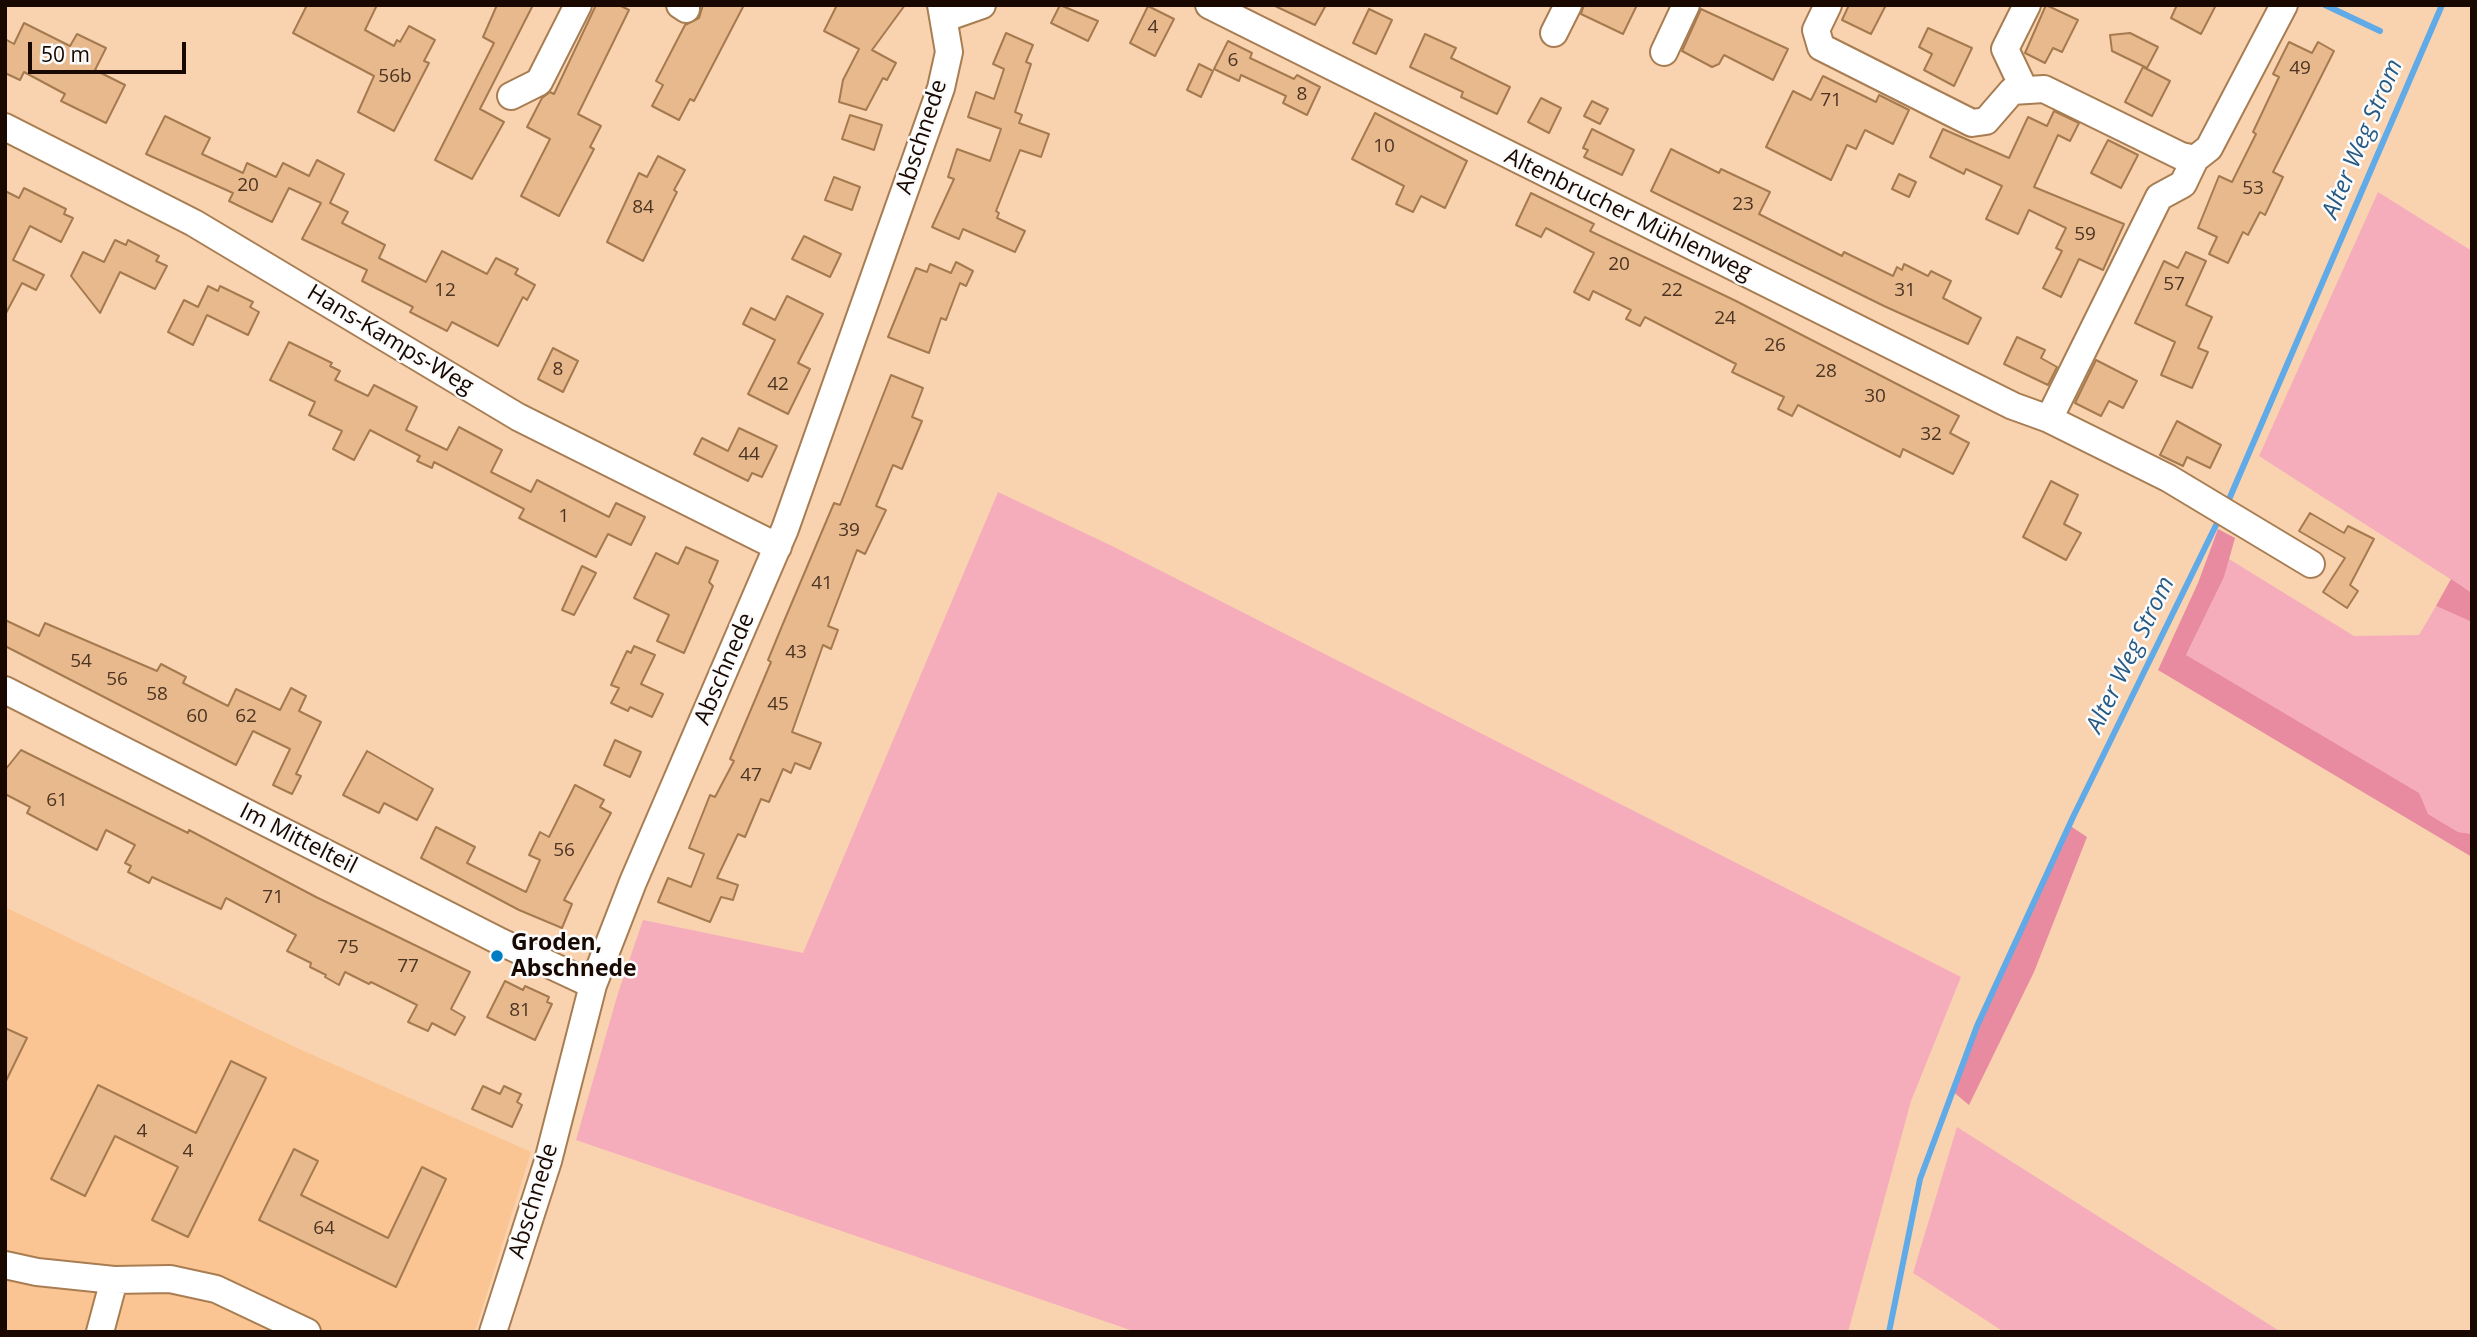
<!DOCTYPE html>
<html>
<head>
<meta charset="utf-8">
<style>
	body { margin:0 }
	#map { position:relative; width:2477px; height:1337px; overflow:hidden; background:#f9d3af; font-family:"Open Sans",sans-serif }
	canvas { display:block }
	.frame { position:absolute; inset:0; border:7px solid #180800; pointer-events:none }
	.scale { position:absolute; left:28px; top:42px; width:158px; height:32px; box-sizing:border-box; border:4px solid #180800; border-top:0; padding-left:9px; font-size:21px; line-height:24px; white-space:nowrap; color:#180800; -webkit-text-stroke:5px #fbfbfb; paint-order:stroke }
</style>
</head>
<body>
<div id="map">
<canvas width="2477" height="1337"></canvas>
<div class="frame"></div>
<div class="scale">50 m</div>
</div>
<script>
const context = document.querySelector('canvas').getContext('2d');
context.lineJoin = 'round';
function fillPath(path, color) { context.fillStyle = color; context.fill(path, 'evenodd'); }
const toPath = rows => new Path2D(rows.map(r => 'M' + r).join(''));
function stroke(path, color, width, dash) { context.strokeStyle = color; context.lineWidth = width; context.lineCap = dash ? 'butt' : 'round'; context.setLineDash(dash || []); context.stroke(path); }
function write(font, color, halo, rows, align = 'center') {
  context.font = font + ' "Open Sans",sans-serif'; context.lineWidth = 5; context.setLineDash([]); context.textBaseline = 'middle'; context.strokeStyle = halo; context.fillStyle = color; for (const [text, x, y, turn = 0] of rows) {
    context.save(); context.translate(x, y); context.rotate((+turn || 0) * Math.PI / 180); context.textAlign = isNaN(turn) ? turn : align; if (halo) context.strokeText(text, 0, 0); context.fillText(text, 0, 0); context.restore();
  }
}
fillPath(toPath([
	[5,907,297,1048,531,1152,475,1332,5,1332]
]), '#fac592');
fillPath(toPath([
	[2378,192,2472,251,2472,593,2259,456],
	[998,492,1112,546,1961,977,1911,1101,1848,1332,1136,1332,576,1140,618,993,643,920,803,953],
	[2229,559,2354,636,2419,635,2436,606,2472,622,2472,834,2458,832,2428,814,2186,655,2224,577],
	[1957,1127,2281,1332,2004,1332,1913,1273]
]), '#f5adbc');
fillPath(toPath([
	[2218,529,2235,538,2224,577,2186,655,2419,793,2428,814,2458,832,2472,834,2472,857,2158,670,2198,583],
	[2451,579,2472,593,2472,622,2436,606],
	[2069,825,2087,837,2034,972,1969,1105,1951,1090]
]), '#e88aa0');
stroke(toPath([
	[2325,5,2380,31],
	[2227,504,2442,5],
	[1889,1332,1920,1179,1977,1026,2073,817,2220,517]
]), '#60aae7', 6);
const building = toPath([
	[307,5,377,5,365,30,394,46,397,40,400,42,409,26,435,40,424,61,429,63,394,131,358,112,374,76,293,33,307,5],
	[497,5,533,5,480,109,504,122,472,179,435,160,494,43,483,37,497,5],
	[596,5,619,5,629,10,578,114,601,126,590,147,594,149,559,216,521,196,550,139,527,127,542,98,550,92,554,94,596,5],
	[703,5,744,5,694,101,690,99,679,120,652,106,663,85,656,81,685,25,699,18,703,5],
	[837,5,905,5,872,50,896,63,887,80,883,78,866,110,839,102,843,80,859,49,824,31,837,5],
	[1060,5,1098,21,1088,41,1051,23,1060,5],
	[1273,5,1326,5,1315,25,1273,5],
	[1584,5,1637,5,1623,34,1581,14,1584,5],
	[1849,5,1886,5,1871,34,1842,20,1849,5],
	[2046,5,2078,20,2062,52,2053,48,2045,63,2025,53,2046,5],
	[2177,5,2216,5,2201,34,2171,18,2177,5],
	[1148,6,1174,19,1155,56,1130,43,1148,6],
	[1369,9,1392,20,1376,54,1353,43,1369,9],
	[1701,9,1788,49,1773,80,1724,55,1719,64,1712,67,1682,51,1701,9],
	[24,23,70,46,77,34,106,48,95,70,125,85,106,123,61,101,65,94,24,72,20,80,5,73,5,39,14,44,24,23],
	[1928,28,1972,48,1954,86,1924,70,1932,54,1919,47,1928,28],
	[1006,33,1033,45,1026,62,1031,64,1015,112,1022,115,1019,123,1049,134,1041,157,1020,150,996,211,999,213,997,218,1025,231,1015,252,963,229,959,239,932,227,954,179,948,177,957,149,990,161,1001,129,968,117,976,92,994,99,1004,69,993,64,1006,33],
	[2130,33,2158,47,2147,68,2112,51,2110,35,2130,33],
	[1425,34,1456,48,1451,58,1510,87,1497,114,1461,97,1463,92,1410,67,1425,34],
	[1228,41,1252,53,1250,58,1294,79,1297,75,1320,87,1307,115,1283,103,1286,96,1241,75,1239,81,1214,69,1228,41],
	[2289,42,2312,53,2318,42,2334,51,2273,172,2283,177,2265,215,2260,212,2248,235,2243,232,2228,263,2209,254,2217,237,2198,228,2219,176,2232,182,2256,134,2253,132,2279,77,2273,74,2289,42],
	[1199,64,1213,71,1201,97,1187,90,1199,64],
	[2143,67,2170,81,2152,116,2125,102,2143,67],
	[1823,76,1876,102,1879,95,1909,110,1893,144,1865,130,1856,149,1847,145,1831,180,1766,147,1793,91,1811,100,1823,76],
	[1541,98,1561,108,1549,133,1528,122,1541,98],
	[1592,101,1608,109,1600,124,1584,116,1592,101],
	[2054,111,2079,123,2070,141,2058,135,2034,187,2124,224,2103,270,2079,259,2061,297,2043,288,2062,251,2056,248,2066,228,2029,210,2018,234,1986,219,2002,186,1966,169,1964,174,1930,157,1943,129,2009,158,2028,117,2047,126,2054,111],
	[1375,113,1467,161,1445,208,1421,196,1413,212,1396,204,1404,186,1352,159,1375,113],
	[850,115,882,125,874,150,842,139,850,115],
	[165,116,210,138,202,154,243,173,247,163,276,177,283,163,309,176,317,160,344,174,330,203,348,212,342,223,385,245,379,258,426,282,442,251,487,274,496,258,518,269,515,274,535,285,527,300,523,297,498,346,452,322,447,331,410,312,413,307,362,281,367,270,302,239,321,203,289,188,272,222,229,201,233,193,146,154,165,116],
	[1592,129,1634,150,1622,175,1584,157,1588,150,1583,148,1592,129],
	[2108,140,2138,155,2121,188,2091,173,2108,140],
	[1671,149,1719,173,1721,169,1770,192,1759,214,1842,256,1844,252,1893,276,1897,267,1902,270,1904,264,1928,276,1931,271,1951,281,1943,298,1981,318,1968,344,1884,306,1651,191,1671,149],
	[658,156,685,170,674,190,677,192,643,261,607,242,639,173,647,177,658,156],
	[1899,174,1916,182,1909,197,1892,189,1899,174],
	[834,177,860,187,852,210,825,200,834,177],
	[24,188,66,209,64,214,73,218,61,242,30,226,13,260,44,275,36,290,22,283,5,315,5,191,19,198,24,188],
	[1531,193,1594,224,1590,231,1736,301,1959,416,1950,433,1969,443,1953,474,1903,449,1900,457,1798,405,1792,416,1778,409,1784,397,1732,372,1736,364,1645,317,1640,326,1626,319,1631,310,1593,291,1589,300,1574,292,1594,253,1546,228,1541,237,1516,225,1531,193],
	[804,236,841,254,830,277,792,259,804,236],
	[115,240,126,245,128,240,159,256,156,261,167,266,155,289,120,272,100,313,71,276,83,252,104,262,115,240],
	[2186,252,2206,261,2186,305,2212,317,2198,348,2208,352,2192,388,2161,375,2175,342,2135,323,2164,261,2178,268,2186,252],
	[956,262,973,271,966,286,960,283,946,320,941,318,929,353,888,337,916,268,927,272,930,264,951,273,956,262],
	[208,286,218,291,220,286,253,302,250,307,259,312,248,335,207,315,193,345,168,332,184,300,198,307,208,286],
	[787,296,823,314,798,363,810,369,788,414,748,394,775,340,743,324,751,308,775,320,787,296],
	[2017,337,2045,350,2041,358,2057,367,2048,385,2004,364,2017,337],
	[289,342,332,363,330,366,340,371,335,380,368,396,374,385,417,407,406,430,447,450,459,427,502,450,491,472,531,492,537,480,609,517,616,503,645,517,631,545,608,534,596,557,519,518,524,509,434,462,432,468,417,461,420,456,370,430,354,460,333,449,342,431,309,415,315,402,270,380,289,342],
	[553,348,578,361,563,392,538,379,553,348],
	[2096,360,2137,381,2123,408,2109,401,2101,416,2075,403,2096,360],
	[891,375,923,388,912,417,922,421,902,469,893,465,876,506,886,510,865,554,857,550,828,626,838,630,831,649,823,645,792,732,821,743,810,769,795,763,791,773,783,769,769,802,761,799,745,837,738,834,717,878,738,885,733,900,721,897,710,922,658,902,668,878,691,887,704,854,689,848,710,795,715,797,734,761,730,759,771,662,768,660,782,626,834,503,840,505,891,375],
	[2177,421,2221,445,2210,468,2187,457,2183,466,2160,455,2177,421],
	[739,428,777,446,762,477,752,473,748,481,694,454,702,438,728,451,739,428],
	[2051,481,2078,495,2064,524,2081,533,2066,560,2023,537,2051,481],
	[2310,513,2344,533,2348,526,2374,539,2350,585,2358,591,2347,608,2323,592,2345,558,2299,531,2310,513],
	[686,547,718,561,709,582,713,586,684,653,657,641,669,615,634,598,656,553,678,564,686,547],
	[582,566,596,573,574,615,562,610,582,566],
	[5,620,39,636,45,623,157,671,161,664,186,677,183,683,228,706,236,689,280,710,291,688,306,696,299,711,321,722,296,774,301,776,292,794,273,785,290,749,253,731,236,765,5,646,5,620],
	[634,646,655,655,641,684,663,694,652,717,630,707,628,711,611,703,619,688,611,685,627,651,631,653,634,646],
	[615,740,641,752,630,777,604,765,615,740],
	[21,750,188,833,189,830,316,897,470,972,451,1009,465,1017,455,1035,432,1023,428,1031,408,1022,417,1005,371,982,369,984,345,972,339,985,325,977,326,975,310,967,311,963,287,951,296,935,226,898,221,909,152,877,149,883,128,872,131,866,125,863,135,845,106,830,97,850,27,813,30,807,5,794,5,770,21,750],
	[367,751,433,789,417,820,384,803,379,813,343,795,367,751],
	[575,785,604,800,600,807,611,813,564,900,572,904,562,928,519,910,421,858,436,827,475,847,467,863,526,892,540,860,529,855,540,832,549,837,575,785],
	[505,981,523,990,525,986,549,997,547,1002,552,1004,535,1040,487,1017,505,981],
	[5,1028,27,1038,5,1083,5,1028],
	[231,1061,266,1078,188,1237,152,1220,178,1167,115,1136,85,1196,51,1179,98,1085,196,1133,231,1061],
	[483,1086,500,1094,504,1086,521,1094,517,1102,522,1105,512,1127,472,1109,483,1086],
	[294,1149,318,1161,301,1195,388,1238,422,1167,446,1179,396,1287,259,1220,294,1149]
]);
fillPath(building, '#e8b98d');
stroke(building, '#a57a4f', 2);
const minor = toPath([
	[680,5,686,9],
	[1209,5,2013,406,2049,419,2168,478,2311,564],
	[1828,5,1816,30,1821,47,1972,123,1986,121,2012,91,2044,89,2181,156,2195,159,2209,148,2284,5],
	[945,18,982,5],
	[1554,33,1568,5],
	[1664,52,1686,5],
	[2024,89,2005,49,2027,5],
	[511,96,539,82,578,5],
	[5,127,194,223,518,417,778,547],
	[2049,419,2159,197,2183,184,2195,159],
	[5,690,501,942,593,985],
	[5,1265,37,1272,114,1280,170,1279,216,1289,307,1332],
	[100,1332,114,1280],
	[493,1332,548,1161,593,985,633,882,785,529,941,88,949,52,941,5]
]);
stroke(minor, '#a87d52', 30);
stroke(minor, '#fff', 26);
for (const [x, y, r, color] of [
	[497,956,7,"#007cc5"]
]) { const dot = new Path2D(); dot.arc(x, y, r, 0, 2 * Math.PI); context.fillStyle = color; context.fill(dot); stroke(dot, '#fbfbfb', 2.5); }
write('19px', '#4c3423', null, [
	["4",1153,28],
	["6",1233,61],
	["49",2300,69],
	["56b",395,77],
	["8",1302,95],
	["71",1831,101],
	["10",1384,147],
	["20",248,186],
	["53",2253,189],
	["23",1743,205],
	["84",643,208],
	["59",2085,235],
	["20",1619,265],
	["57",2174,285],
	["12",445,291],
	["22",1672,291],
	["31",1905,291],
	["24",1725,319],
	["26",1775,346],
	["8",558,370],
	["28",1826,372],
	["42",778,385],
	["30",1875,397],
	["32",1931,435],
	["44",749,455],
	["1",564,517],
	["39",849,531],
	["41",822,584],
	["43",796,653],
	["54",81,662],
	["56",117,680],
	["58",157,695],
	["45",778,705],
	["60",197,717],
	["62",246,717],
	["47",751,776],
	["61",57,801],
	["56",564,851],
	["71",273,898],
	["75",348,948],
	["77",408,967],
	["81",520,1011],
	["4",142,1132],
	["4",188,1152],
	["64",324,1229]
]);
write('23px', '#180800', '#fbfbfb', [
	["Abschnede",922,137,-72],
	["Altenbrucher Mühlenweg",1628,215,26],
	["Hans-Kamps-Weg",390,340,31],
	["Abschnede",725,669,-67],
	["Im Mittelteil",298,839,27],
	["Abschnede",534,1201,-73]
]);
write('bold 23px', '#180800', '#fbfbfb', [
	["Groden,",511,943],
	["Abschnede",511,969]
], 'left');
write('italic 24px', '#265a84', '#fbfbfb', [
	["Alter Weg Strom",2363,139,-67],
	["Alter Weg Strom",2131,655,-64]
]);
</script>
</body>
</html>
